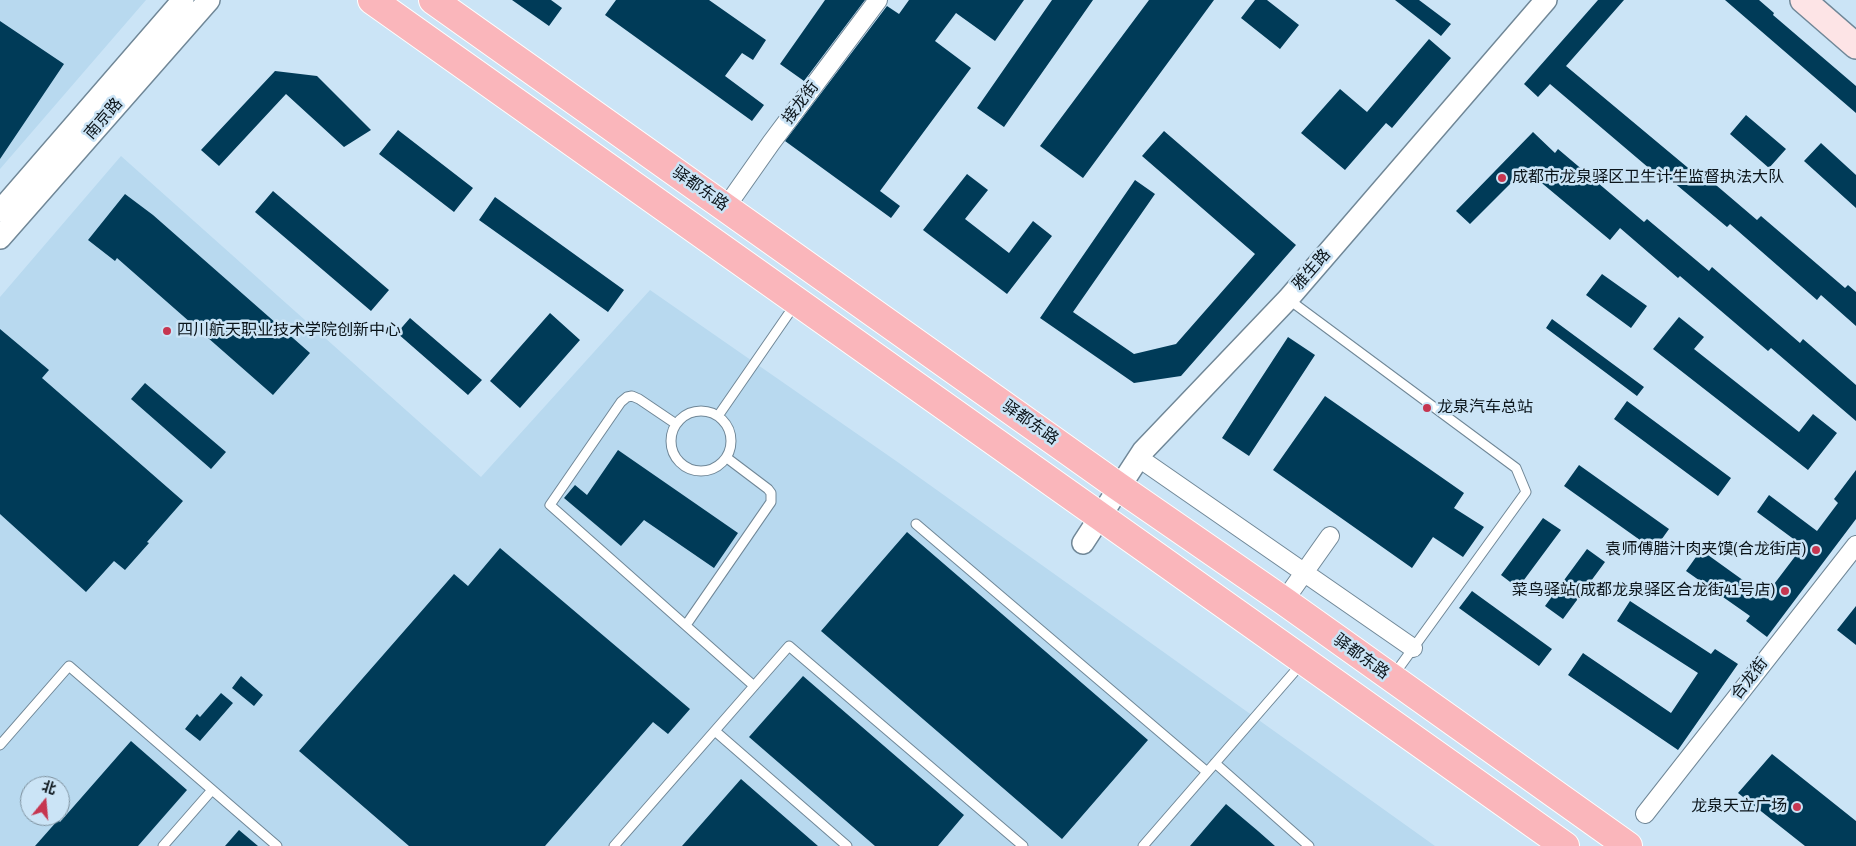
<!DOCTYPE html>
<html>
<head>
<meta charset="utf-8">
<style>
	body { margin:0 }
	#map { position:relative; width:1856px; height:846px; overflow:hidden; background:#cbe4f6; font-family:"Archivo Narrow","Noto Sans SC",sans-serif }
	canvas { display:block }
	.north { position:absolute; left:20px; top:776px; width:50px; height:50px; box-sizing:border-box; background:#cbe4f6; border:1px solid #7e919e; border-radius:50%; rotate:17deg; font-size:14px; font-weight:700; line-height:20px; text-align:center; color:#0b141a }
	.north::after { content:''; display:block; margin:auto; width:18px; height:22px; background:#c63650; clip-path:polygon(50% 0,100% 100%,50% 72%,0 100%) }
</style>
</head>
<body>
<div id="map">
<canvas width="1856" height="846"></canvas>
<div class="north">北</div>
</div>
<script>
const context = document.querySelector('canvas').getContext('2d');
context.lineJoin = 'round';
function fillPath(path, color) { context.fillStyle = color; context.fill(path, 'evenodd'); }
const toPath = rows => new Path2D(rows.map(r => 'M' + r).join(''));
function stroke(path, color, width, dash) { context.strokeStyle = color; context.lineWidth = width; context.lineCap = dash ? 'butt' : 'round'; context.setLineDash(dash || []); context.stroke(path); }
function write(font, color, halo, rows, align = 'center') {
  context.font = font + ' "Archivo Narrow","Noto Sans SC",sans-serif'; context.lineWidth = 5; context.setLineDash([]); context.textBaseline = 'middle'; context.strokeStyle = halo; context.fillStyle = color; for (const [text, x, y, turn = 0] of rows) {
    context.save(); context.translate(x, y); context.rotate((+turn || 0) * Math.PI / 180); context.textAlign = isNaN(turn) ? turn : align; if (halo) context.strokeText(text, 0, 0); context.fillText(text, 0, 0); context.restore();
  }
}
fillPath(toPath([
	[0,0,146,0,0,169],
	[121,156,481,477,650,290,899,463,1435,846,0,846,0,297],
	[30,786,60,786,60,816,30,816]
]), '#b8d9ef');
fillPath(toPath([
	[512,0,551,0,562,8,549,26],
	[616,0,709,0,766,40,753,60,742,53,725,76,764,105,752,121,605,15],
	[825,0,865,0,804,81,780,64],
	[909,0,1024,0,995,41,956,13,935,41,971,68,880,191,900,206,891,218,785,141,887,6,899,14],
	[1052,0,1093,0,1004,127,977,108],
	[1149,0,1214,0,1083,178,1040,146],
	[1255,0,1267,0,1299,25,1280,49,1241,18],
	[1395,0,1419,0,1451,24,1441,36],
	[1598,0,1624,0,1566,66,1693,172,1696,168,1757,220,1761,216,1845,288,1848,285,1856,292,1856,326,1821,295,1817,300,1730,224,1727,227,1666,176,1663,180,1550,84,1538,97,1524,84],
	[1725,0,1759,0,1774,13,1773,15,1856,86,1856,113],
	[0,21,64,64,0,159],
	[1429,39,1451,58,1392,128,1386,123,1345,170,1301,133,1340,89,1367,112],
	[275,71,317,76,371,130,344,147,286,94,219,166,201,150],
	[1746,115,1786,149,1769,168,1730,134],
	[398,130,473,188,454,212,379,154],
	[1164,131,1296,245,1181,376,1134,383,1040,318,1135,180,1155,194,1073,312,1134,354,1176,344,1255,254,1142,156],
	[1533,132,1555,153,1558,149,1644,222,1647,219,1709,271,1712,267,1800,343,1803,339,1856,385,1856,421,1771,348,1768,351,1680,276,1678,278,1620,228,1610,240,1525,169,1470,224,1456,211],
	[1821,143,1856,175,1856,208,1804,161],
	[967,174,988,190,965,219,1009,253,1033,221,1052,236,1007,294,923,230],
	[273,191,389,290,371,311,255,212],
	[125,194,153,215,310,353,273,395,117,258,115,261,88,240],
	[495,197,624,290,608,312,479,220],
	[1602,274,1647,306,1631,328,1586,295],
	[550,313,580,340,520,408,490,381],
	[1679,317,1704,337,1694,349,1799,432,1813,414,1837,433,1808,470,1653,349],
	[410,318,482,380,468,395,397,333],
	[1552,319,1644,387,1637,396,1546,328],
	[0,329,49,370,42,378,183,501,147,542,149,543,125,570,114,561,86,592,0,514],
	[1288,337,1315,355,1249,456,1222,438],
	[145,383,226,452,211,469,131,399],
	[1325,396,1464,493,1454,508,1484,527,1463,557,1433,537,1412,568,1273,470],
	[1627,401,1731,478,1718,496,1614,419],
	[618,450,738,533,714,568,644,520,621,546,564,498,575,485,587,495],
	[1579,465,1669,529,1654,550,1564,486],
	[1856,470,1856,519,1767,637,1746,621,1750,616,1686,571,1701,550,1765,596,1803,546,1757,512,1769,495,1817,531,1838,503,1834,499],
	[1543,518,1561,530,1518,588,1501,575],
	[907,532,1148,740,1062,839,821,631],
	[500,548,690,709,668,734,653,722,545,846,409,846,299,751,454,574,468,586],
	[1587,549,1605,562,1563,619,1545,606],
	[1472,591,1552,649,1539,666,1459,608],
	[1630,601,1711,654,1715,649,1738,664,1678,750,1568,675,1583,653,1671,713,1698,673,1617,621],
	[1856,606,1856,645,1837,630],
	[241,676,263,695,254,706,232,688],
	[803,676,964,815,938,846,875,846,749,737],
	[221,693,233,703,200,741,185,729,197,714,200,717],
	[131,741,187,790,138,846,35,846,58,820,60,822],
	[1772,754,1856,821,1856,846,1805,846,1738,793],
	[741,779,818,846,682,846],
	[1226,804,1258,831,1275,846,1190,846],
	[239,830,258,846,225,846]
]), '#003b58');
const service = toPath([
	[1288,299,1516,468,1526,492,1393,676],
	'671 441a30 30 0 1 1 60 0a30 30 0 1 1-60 0Z',
	[718,416,796,303],
	[676,424,639,399,632,396,627,397,621,402,550,505,754,686],
	[916,524,1207,772],
	[686,625,771,502,771,493,768,489,727,458],
	[715,731,847,846],
	[0,745,69,666,277,846],
	[1215,763,1309,846],
	[163,846,212,790],
	[614,846,789,646,1023,846],
	[1143,846,1302,663]
]);
const minor = toPath([
	[726,207,771,143,878,0],
	[1139,458,1413,648],
	[1284,601,1330,536],
	[1645,814,1856,545]
]);
const tertiary = toPath([
	[0,211,183,0],
	[0,238,209,0],
	[1083,543,1143,451,1288,299,1546,0]
]);
const secondary = toPath([
	[1803,0,1856,46]
]);
const trunk = toPath([
	[372,0,1565,846],
	[433,0,1119,487,1284,601,1628,846]
]);
stroke(service, '#708797', 11);
stroke(minor, '#708797', 20);
stroke(tertiary, '#708797', 24);
stroke(secondary, '#708797', 28);
stroke(trunk, '#fff', 30);
stroke(service, '#fff', 9);
stroke(minor, '#fff', 18);
stroke(tertiary, '#fff', 21);
stroke(secondary, '#fde4e6', 25);
stroke(trunk, '#fab6bb', 28);
for (const [x, y, r, color] of [
	[1502,178,5,"#c63650"],
	[167,331,5,"#c63650"],
	[1427,408,5,"#c63650"],
	[1816,550,5,"#c63650"],
	[1785,591,5,"#c63650"],
	[1797,807,5,"#c63650"]
]) { const dot = new Path2D(); dot.arc(x, y, r, 0, 2 * Math.PI); context.fillStyle = color; context.fill(dot); stroke(dot, '#cbe4f6', 2); }
write('16px', '#0b141a', '#cbe4f6', [
	["接龙街",801,103,-53],
	["南京路",104,119,-49],
	["驿都东路",700,189,35],
	["雅生路",1312,270,-49],
	["驿都东路",1030,423,35],
	["驿都东路",1361,657,36],
	["合龙街",1750,679,-52]
]);
write('16px', '#0b141a', '#cbe4f6', [
	["成都市龙泉驿区卫生计生监督执法大队",1512,178],
	["四川航天职业技术学院创新中心",177,331],
	["龙泉汽车总站",1437,408],
	["袁师傅腊汁肉夹馍(合龙街店)",1806,550,"right"],
	["菜鸟驿站(成都龙泉驿区合龙街41号店)",1775,591,"right"],
	["龙泉天立广场",1787,807,"right"]
], 'left');
</script>
</body>
</html>
